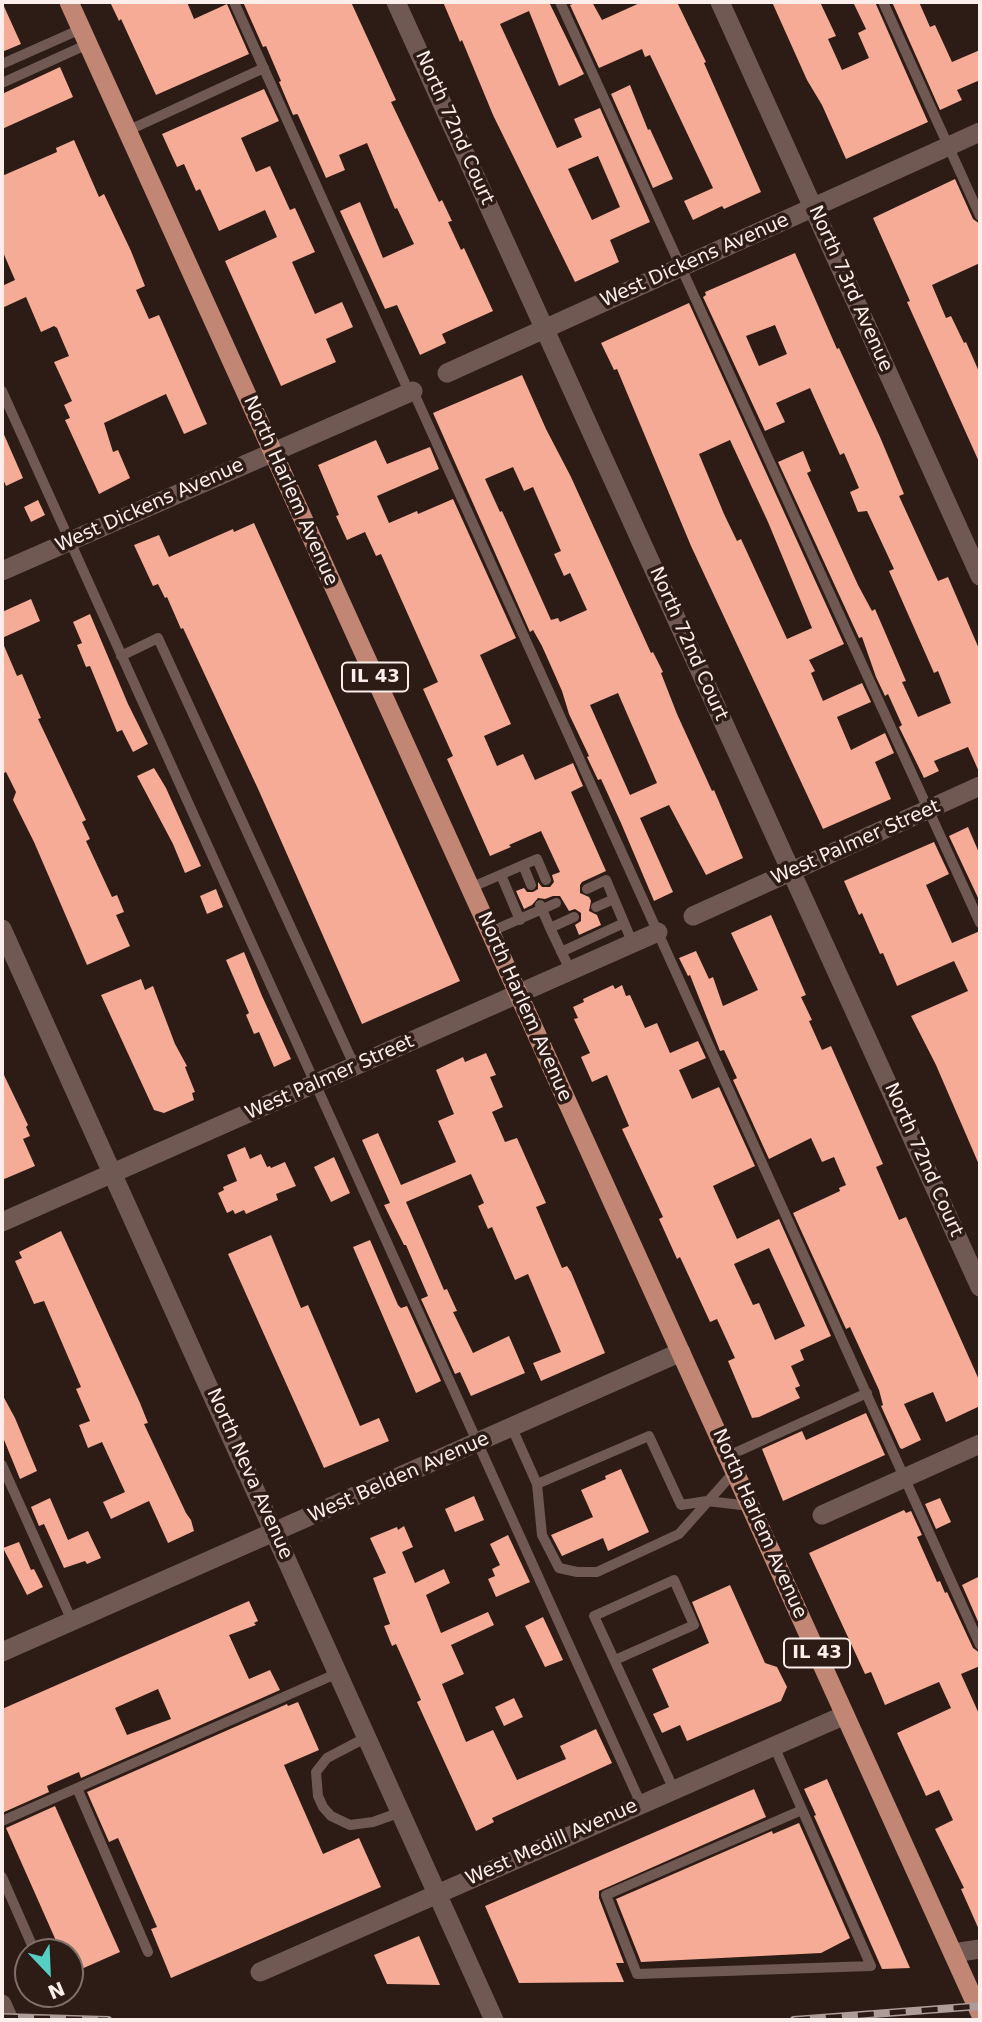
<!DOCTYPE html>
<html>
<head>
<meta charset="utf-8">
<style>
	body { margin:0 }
	#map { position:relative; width:982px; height:2022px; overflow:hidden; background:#2d1b16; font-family:"DejaVu Sans",sans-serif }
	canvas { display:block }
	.frame { position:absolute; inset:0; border:4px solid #fcefeb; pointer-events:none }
	.north { position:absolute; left:14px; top:1938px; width:70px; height:70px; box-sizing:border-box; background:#2d1b16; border:2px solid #80706b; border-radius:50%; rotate:157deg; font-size:19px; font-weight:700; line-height:28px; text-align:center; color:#fcefeb }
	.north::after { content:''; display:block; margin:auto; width:24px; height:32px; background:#56cec3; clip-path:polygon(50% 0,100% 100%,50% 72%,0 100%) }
</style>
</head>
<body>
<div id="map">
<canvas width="982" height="2022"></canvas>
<div class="frame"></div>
<div class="north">N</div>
</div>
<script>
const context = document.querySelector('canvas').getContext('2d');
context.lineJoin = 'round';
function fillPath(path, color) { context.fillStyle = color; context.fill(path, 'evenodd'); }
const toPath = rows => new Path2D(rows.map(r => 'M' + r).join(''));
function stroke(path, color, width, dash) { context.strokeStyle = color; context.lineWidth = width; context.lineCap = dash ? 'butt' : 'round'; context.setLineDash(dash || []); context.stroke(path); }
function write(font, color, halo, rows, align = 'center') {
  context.font = font + ' "DejaVu Sans",sans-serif'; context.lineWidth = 7; context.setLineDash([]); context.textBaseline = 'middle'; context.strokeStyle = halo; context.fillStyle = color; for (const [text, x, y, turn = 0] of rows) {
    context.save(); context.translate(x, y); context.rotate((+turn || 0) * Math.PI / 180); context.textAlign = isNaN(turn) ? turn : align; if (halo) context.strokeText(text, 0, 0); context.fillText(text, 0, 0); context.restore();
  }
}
fillPath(toPath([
	[2,2,21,44,2,52],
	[110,2,187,2,194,19,227,4,249,54,156,95,121,19,119,21],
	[243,2,351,2,396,100,391,102,439,202,442,200,452,221,448,222,461,250,464,248,493,311,442,334,446,343,420,355,397,305,385,309,340,211,360,202,383,258,414,244,397,208,395,209,367,143,339,155,345,170,326,178,298,115,297,114,293,115,279,82,281,81,266,46,263,47],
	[443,2,549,2,584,74,576,78,559,86,529,11,500,24,557,148,582,137,574,119,600,108,650,222,610,240,619,262,575,282,493,115,462,40,460,42],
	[598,156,620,207,592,220,568,169],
	[577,2,592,2,602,20,642,2,677,2,706,62,704,63,761,192,724,209,722,206,693,220,684,201,713,188,650,55,645,57,642,49,599,68,570,5],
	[772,2,820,2,836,36,828,39,842,70,869,58,858,33,866,29,853,2,875,2,928,122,846,159,822,105,807,80],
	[892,2,919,2,930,27,935,25,952,62,980,50,980,80,957,90,962,100,940,110],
	[60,67,73,97,2,129,2,94],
	[630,85,648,130,650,129,673,179,653,188,611,94],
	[264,89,279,121,241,138,256,172,270,166,290,210,295,208,315,252,292,262,315,314,342,302,353,327,326,339,336,362,281,386,225,261,277,237,265,210,219,231,200,189,196,191,184,164,177,167,162,134],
	[74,140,99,197,104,194,131,251,145,286,136,290,149,319,159,315,207,424,184,434,166,394,104,423,113,452,118,450,130,478,99,494,65,420,70,418,64,405,72,401,54,362,69,356,57,328,54,326,41,332,26,297,2,308,2,286,15,280,2,250,2,176,57,152,56,148],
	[955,179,973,219,980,224,980,263,932,285,946,318,951,316,964,343,966,342,980,374,980,464,907,302,910,301,873,218],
	[795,253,837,349,839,348,880,437,904,494,899,496,938,581,948,577,980,651,980,774,968,747,934,761,939,771,924,778,899,727,902,725,888,694,885,696,876,677,862,637,859,638,778,462,803,451,811,471,807,473,858,585,872,611,875,609,906,681,902,682,918,717,951,703,938,671,934,673,889,571,894,569,867,511,858,512,850,492,859,488,844,453,840,455,810,388,776,403,785,422,765,431,703,297,706,295,705,292],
	[775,325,787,354,759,366,746,336],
	[689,303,844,644,809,660,815,671,811,673,823,701,862,683,871,702,837,717,851,750,885,733,894,753,875,762,891,799,823,829,691,546,617,369,614,370,601,343],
	[730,440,768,522,812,628,787,639,741,539,737,541,724,514,699,454],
	[522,375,546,429,571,477,651,653,653,652,663,672,661,673,677,714,712,791,714,790,743,858,706,875,669,805,640,818,673,892,654,901,621,823,601,779,598,780,587,757,589,756,569,714,562,691,542,646,533,630,530,632,433,413],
	[513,467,524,491,533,487,561,551,554,554,564,576,570,573,587,610,560,622,558,618,551,620,502,511,500,512,485,479],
	[618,693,657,783,630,795,590,705],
	[2,430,23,478,6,486,2,477],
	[376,440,387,464,430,447,439,469,377,496,389,523,417,511,418,514,453,499,516,638,480,655,511,724,484,736,497,766,523,754,535,780,573,763,583,786,571,792,606,871,582,882,580,885,580,893,589,897,591,901,589,911,597,915,601,925,579,935,575,925,581,921,581,913,575,909,569,911,560,896,553,896,545,899,538,898,532,905,524,909,516,891,524,888,527,892,533,892,538,889,538,882,542,887,550,887,554,882,552,875,560,872,541,831,509,845,511,847,490,856,447,759,453,756,423,689,438,682,381,554,376,556,365,532,347,540,336,516,339,515,318,465],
	[38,500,45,515,31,522,24,507],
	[254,523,460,981,362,1024,259,791,183,628,181,629,167,597,165,598,158,584,153,586,134,545,159,535,169,557,233,529,234,532],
	[31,599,40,621,2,638,2,612],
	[90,614,128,704,148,744,133,752,122,730,117,732,90,666,86,667,77,645,82,643,73,622],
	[2,641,17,676,22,674,41,718,38,719,86,820,82,822,90,839,86,841,112,897,117,895,124,912,116,915,130,946,87,965,34,842,13,800,16,792,6,772,2,774],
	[154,768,166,788,201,866,185,873,173,844,137,776],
	[968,827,980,855,980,902,949,836],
	[934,842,949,874,926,885,952,943,980,931,980,1167,936,1065,911,1016,968,991,954,961,897,986,883,953,880,954,862,913,859,915,844,881],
	[216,889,223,907,207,914,200,896],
	[771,915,806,995,801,997,812,1020,809,1021,822,1050,831,1046,883,1164,876,1167,899,1220,906,1217,980,1382,980,1406,946,1422,933,1392,904,1404,921,1440,902,1449,900,1448,881,1406,883,1405,879,1390,850,1327,846,1329,793,1213,840,1191,839,1188,846,1185,834,1157,822,1162,811,1138,769,1159,733,1080,737,1078,724,1050,720,1051,690,975,688,976,679,958,696,951,709,979,713,977,723,1006,758,990,731,933],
	[244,952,262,996,291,1059,274,1067,259,1032,254,1034,246,1015,249,1013,226,960],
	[141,979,145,990,153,986,175,1044,187,1066,185,1067,195,1092,192,1093,194,1100,164,1113,154,1110,101,995],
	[613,985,615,989,622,985,626,996,630,995,645,1028,657,1023,670,1053,698,1041,706,1058,679,1070,692,1099,719,1087,755,1166,713,1186,737,1239,779,1219,831,1336,800,1350,804,1360,791,1366,800,1386,795,1388,800,1398,759,1417,752,1418,728,1361,735,1358,717,1319,710,1322,680,1257,677,1259,659,1219,663,1217,622,1129,629,1126,607,1075,592,1082,581,1057,590,1053,574,1019,578,1018,573,1007,584,1002,583,999],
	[769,1248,805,1326,775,1340,759,1303,753,1305,734,1264],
	[486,1053,496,1075,490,1077,503,1107,492,1112,505,1142,517,1138,546,1203,536,1207,562,1268,567,1266,571,1272,605,1353,541,1381,533,1363,561,1352,528,1274,515,1280,492,1227,488,1229,478,1206,484,1203,471,1174,406,1202,444,1290,447,1289,457,1311,453,1312,473,1353,509,1336,525,1373,471,1396,460,1372,455,1374,421,1299,428,1296,406,1245,404,1245,384,1205,390,1203,362,1140,378,1133,401,1185,456,1162,438,1121,454,1114,436,1070,463,1057,465,1062],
	[2,1071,28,1125,26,1127,30,1136,23,1139,35,1166,2,1180],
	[245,1147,250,1159,261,1154,267,1167,270,1166,271,1168,285,1162,296,1186,276,1194,278,1200,246,1214,244,1210,235,1214,233,1210,227,1213,218,1193,224,1190,223,1187,237,1181,227,1155],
	[334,1157,350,1193,331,1202,314,1167],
	[61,1231,140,1403,148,1423,144,1424,186,1513,191,1520,194,1531,168,1543,149,1501,111,1519,103,1502,125,1492,102,1442,88,1448,79,1425,90,1421,76,1389,81,1387,44,1301,34,1304,15,1261,22,1258,19,1252],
	[271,1235,301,1308,308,1305,360,1426,379,1418,389,1441,324,1468,228,1254],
	[370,1240,398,1305,401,1308,407,1306,441,1381,416,1393,353,1247],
	[2,1394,15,1418,37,1471,20,1479,2,1435],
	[866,1413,885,1455,783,1501,762,1449,802,1431,806,1440],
	[621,1469,649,1532,608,1551,603,1538,562,1556,551,1535,593,1517,581,1490,606,1479,605,1476],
	[474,1496,484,1520,455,1532,445,1509],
	[50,1498,68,1540,88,1531,101,1558,87,1564,85,1561,64,1568,44,1524,39,1526,31,1507],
	[940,1498,951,1522,936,1529,925,1504],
	[904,1510,906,1513,911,1511,922,1535,917,1537,937,1582,940,1581,945,1593,947,1592,973,1648,980,1653,980,1666,961,1674,980,1716,980,1932,961,1889,964,1888,935,1829,953,1820,939,1790,926,1796,897,1733,951,1708,939,1682,885,1705,871,1672,865,1674,809,1553],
	[404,1526,413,1547,402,1552,415,1583,444,1569,450,1583,426,1595,441,1633,488,1612,494,1625,451,1645,464,1674,442,1684,466,1742,493,1730,517,1780,566,1759,560,1746,596,1729,612,1763,492,1818,494,1822,476,1831,417,1702,421,1700,396,1644,392,1646,384,1626,390,1624,373,1578,386,1573,370,1538,397,1527,398,1530],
	[508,1535,530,1582,496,1597,488,1579,495,1576,492,1569,500,1565,490,1544],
	[19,1542,31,1570,34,1569,43,1587,27,1595,3,1548],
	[980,1576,980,1626,962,1585],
	[730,1585,765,1663,777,1667,787,1687,781,1701,687,1741,680,1725,662,1733,653,1714,669,1707,652,1669,709,1643,692,1602],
	[249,1601,258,1621,254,1623,256,1625,229,1635,249,1679,270,1670,280,1690,81,1778,79,1772,47,1786,49,1792,2,1813,2,1709],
	[158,1689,171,1719,127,1735,115,1708],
	[543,1617,563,1660,545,1667,525,1626],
	[514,1698,523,1717,504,1726,495,1707],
	[298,1702,319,1750,284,1765,323,1854,359,1838,381,1887,171,1978,151,1929,157,1927,118,1838,109,1842,87,1792,287,1704,288,1706],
	[827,1779,910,1968,882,1969,814,1816,816,1815,804,1789],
	[754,1789,766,1817,599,1891,599,1898,624,1963,616,1963,624,1982,519,1983,485,1906],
	[55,1806,120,1952,70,1974,70,1952,61,1952,6,1828],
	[799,1823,850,1938,821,1953,641,1962,616,1899,772,1831,773,1834],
	[419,1936,440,1985,387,1984,374,1955]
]), '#f5ab95');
stroke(toPath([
	[234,2,409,392],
	[560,2,980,923],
	[883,2,980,216],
	[2,64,81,29],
	[2,83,88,44],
	[127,131,264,68],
	[2,391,641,1804],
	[413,391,980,1645],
	[121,656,158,638,355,1067],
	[523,865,531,885],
	[501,875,520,920],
	[470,888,537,859,546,880],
	[587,889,606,880,633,944],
	[540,905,550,928,574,917],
	[596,907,614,899],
	[550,928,571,972],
	[490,932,556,903],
	[561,952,624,923],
	[512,1428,537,1484,649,1436,681,1505,707,1501,750,1506],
	[728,1456,867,1393],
	[2,1465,72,1621],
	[537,1484,542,1535,559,1568,577,1572,597,1572,679,1534,735,1471],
	[615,1660,694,1625,674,1580,594,1616,674,1790],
	[367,1737,327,1758,316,1772,318,1796,323,1807,331,1816,350,1825,373,1822,401,1812],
	[774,1746,871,1966,637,1974,606,1895,802,1810],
	[77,1788,148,1952],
	[2,1821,338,1673],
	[2,1877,35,1952]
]), '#6f5952', 10);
stroke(toPath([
	[396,2,980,1287],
	[720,2,980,576],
	[447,373,980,132],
	[2,571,413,391],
	[693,916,980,786],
	[2,929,494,2020],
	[2,1222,658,932],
	[822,1515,980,1444],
	[2,1652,681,1352],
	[260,1972,845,1715],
	[2,2004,9,2020]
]), '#6f5952', 19);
stroke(toPath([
	[953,1953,980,1949]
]), '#6f5952', 19);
stroke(toPath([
	[69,2,980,2013]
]), '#c28674', 19);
const rail = toPath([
	[2,2017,108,2020],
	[794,2020,980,2006]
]);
stroke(rail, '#ac9d99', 8);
stroke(rail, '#2d1b16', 5, [16]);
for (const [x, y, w] of [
	[375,677,66],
	[817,1653,66]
]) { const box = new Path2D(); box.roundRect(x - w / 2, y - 14.5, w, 29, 5); context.fillStyle = '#2d1b16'; context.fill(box); stroke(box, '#fcefeb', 2); }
write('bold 18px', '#fcefeb', null, [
	["IL 43",375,677],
	["IL 43",817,1653]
]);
write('19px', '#fcefeb', '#2d1b16', [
	["North 72nd Court",454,128,66],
	["West Dickens Avenue",695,261,-24],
	["North 73rd Avenue",850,289,66],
	["North Harlem Avenue",290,491,66],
	["West Dickens Avenue",150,506,-24],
	["North 72nd Court",688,644,66],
	["West Palmer Street",856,843,-24],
	["North Harlem Avenue",524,1007,66],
	["West Palmer Street",330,1078,-24],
	["North 72nd Court",923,1160,66],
	["North Neva Avenue",249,1474,66],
	["West Belden Avenue",399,1478,-24],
	["North Harlem Avenue",759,1524,66],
	["West Medill Avenue",552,1843,-24]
]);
</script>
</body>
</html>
